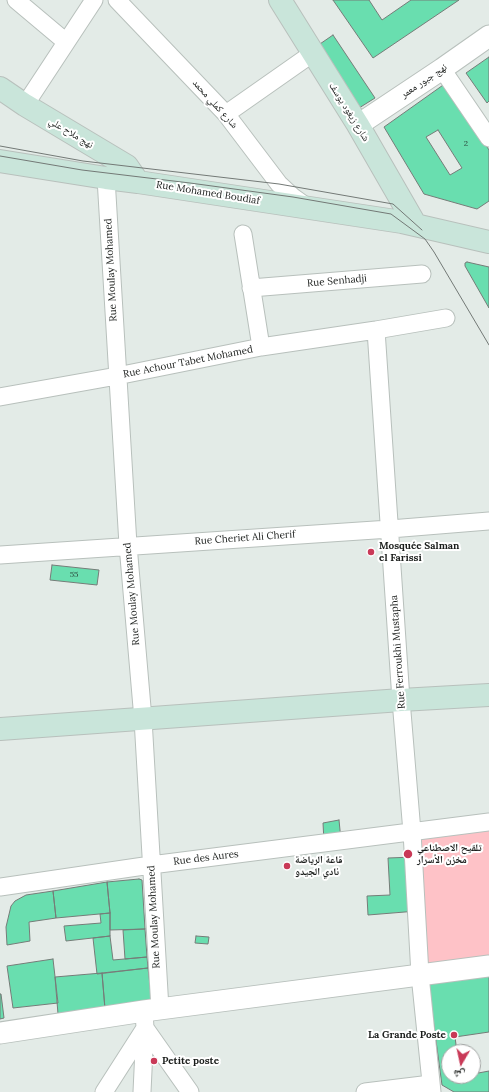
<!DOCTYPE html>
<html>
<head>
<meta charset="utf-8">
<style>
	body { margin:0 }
	#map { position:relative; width:489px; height:1092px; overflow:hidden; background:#e3ebe7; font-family:Lora,"Noto Naskh Arabic",serif }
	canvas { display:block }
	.north { position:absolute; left:441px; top:1044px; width:40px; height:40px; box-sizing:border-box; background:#fff; border:1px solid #a3a5a4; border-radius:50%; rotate:189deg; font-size:11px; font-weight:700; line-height:16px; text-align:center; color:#1a1d1b }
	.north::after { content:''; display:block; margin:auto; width:14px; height:18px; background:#c93957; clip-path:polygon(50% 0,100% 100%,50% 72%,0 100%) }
</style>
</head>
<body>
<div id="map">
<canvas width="489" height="1092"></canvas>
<div class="north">ش</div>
</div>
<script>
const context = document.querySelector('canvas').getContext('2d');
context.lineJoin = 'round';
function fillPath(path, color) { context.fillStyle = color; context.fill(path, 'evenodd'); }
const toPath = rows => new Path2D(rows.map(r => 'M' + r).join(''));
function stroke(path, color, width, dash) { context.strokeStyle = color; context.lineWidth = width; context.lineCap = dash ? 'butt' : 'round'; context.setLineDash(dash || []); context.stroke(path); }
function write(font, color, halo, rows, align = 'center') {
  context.font = font + ' Lora,"Noto Naskh Arabic",serif'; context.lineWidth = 4; context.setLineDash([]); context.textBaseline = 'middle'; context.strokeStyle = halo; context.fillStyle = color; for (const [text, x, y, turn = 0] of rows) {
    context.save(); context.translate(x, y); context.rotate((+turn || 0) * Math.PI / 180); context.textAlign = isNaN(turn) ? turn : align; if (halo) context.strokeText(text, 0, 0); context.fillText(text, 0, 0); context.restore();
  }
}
fillPath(toPath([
	[489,831,489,960,426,969,418,840]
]), '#fec2c7');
const building = toPath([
	[333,0,369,0,382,20,411,0,459,0,373,58,333,0],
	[333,35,375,98,359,108,317,46,333,35],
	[489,57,489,101,487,103,466,73,489,57],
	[446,83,489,150,489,201,477,209,424,194,384,127,446,83],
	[438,130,462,168,450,175,426,137,438,130],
	[467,262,489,267,489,308,465,266,465,263,467,262],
	[52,565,99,570,97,585,50,580,52,565],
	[339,820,341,840,324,842,323,823,339,820],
	[414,857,417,911,368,915,367,896,390,895,388,858,414,857],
	[139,879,142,880,145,929,110,930,110,913,107,882,139,879],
	[107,882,110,913,56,918,53,891,107,882],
	[53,891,56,918,29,922,30,941,7,945,6,927,11,906,15,901,26,895,53,891],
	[110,913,110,936,66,941,64,926,101,923,100,914,110,913],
	[145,929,147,957,125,959,123,930,145,929],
	[110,936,113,960,147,957,148,968,97,974,93,938,110,936],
	[196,936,209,937,208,944,195,943,196,936],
	[53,959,58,1003,13,1008,7,966,53,959],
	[148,968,152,1003,105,1009,102,973,148,968],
	[102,973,105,1009,58,1014,55,977,102,973],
	[489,973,489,1032,455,1037,457,1052,449,1052,449,1076,473,1076,473,1074,489,1071,489,1092,454,1092,442,1085,428,982,489,973],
	[0,994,1,994,4,1018,0,1019,0,994]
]);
fillPath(building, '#69deaf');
stroke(building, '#757c78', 1);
const minor = toPath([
	[16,0,66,42],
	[117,0,226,114,279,184,293,197,307,207],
	[442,69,489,138],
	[25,105,94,0],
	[226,114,313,53],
	[106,178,128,545,143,719,160,1009],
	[243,234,261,347],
	[251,288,422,274],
	[376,330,401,700,412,832,420,975,432,1092],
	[0,397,117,376,261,347,376,330,446,318],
	[0,555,390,529,489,521],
	[0,887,151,865,489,822],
	[145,1028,190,1092],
	[104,1092,145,1028],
	[142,1092,145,1028,144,1011],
	[365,1092,431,1084]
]);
const tertiary = toPath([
	[358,125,442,69,489,36],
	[0,1033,144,1011,489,966]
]);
const secondary = toPath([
	[280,0,358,125,415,224],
	[0,88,25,105,127,166,138,182],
	[0,161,106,178,138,182,402,222,489,242],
	[0,729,401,700,489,695]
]);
stroke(minor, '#b8c0bc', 19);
stroke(tertiary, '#b8c0bc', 23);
stroke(secondary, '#b8c0bc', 24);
stroke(minor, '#fff', 17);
stroke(tertiary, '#fff', 21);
stroke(secondary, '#c9e5da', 22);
stroke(toPath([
	[0,146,83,161,279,184,393,204,422,230],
	[0,156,82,170,190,183,293,197,391,214,425,239,434,252,489,345]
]), '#737976', 1);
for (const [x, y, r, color] of [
	[371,552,4,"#c93957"],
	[408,854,5,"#c93957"],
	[287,866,4,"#c93957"],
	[454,1035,4,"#c93957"],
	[154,1061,4,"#c93957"]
]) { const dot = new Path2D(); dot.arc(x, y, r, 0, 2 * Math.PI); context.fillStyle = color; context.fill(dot); stroke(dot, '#fff', 1.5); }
write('8px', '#2e4d40', null, [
	["2",466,144],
	["55",74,575]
]);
write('10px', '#1a1d1b', '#fff', [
	["نهج جبور معمر",424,81,-34],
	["شارع كملي محمد",215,104,48],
	["شارع زيغود يوسف",349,112,58],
	["نهج ملاح علي",71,133,31],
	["Rue Mohamed Boudiaf",208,193,9],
	["Rue Moulay Mohamed",111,270,-93],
	["Rue Senhadji",337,281,-5],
	["Rue Achour Tabet Mohamed",188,362,-11],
	["Rue Cheriet Ali Cherif",245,538,-4],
	["Rue Moulay Mohamed",132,594,-95],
	["Rue Ferroukhi Mustapha",398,652,-94],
	["Rue des Aures",206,858,-7],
	["Rue Moulay Mohamed",154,917,-93]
]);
write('bold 10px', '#1a1d1b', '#fff', [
	["Mosquée Salman",379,546],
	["el Farissi",379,558],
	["تلقيح الاصطناعي",417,848],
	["مخزن الأسرار",417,860],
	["قاعة الرياضة",295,860],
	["نادي الجيدو",295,872],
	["La Grande Poste",446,1035,"right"],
	["Petite poste",162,1061]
], 'left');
</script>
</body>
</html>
